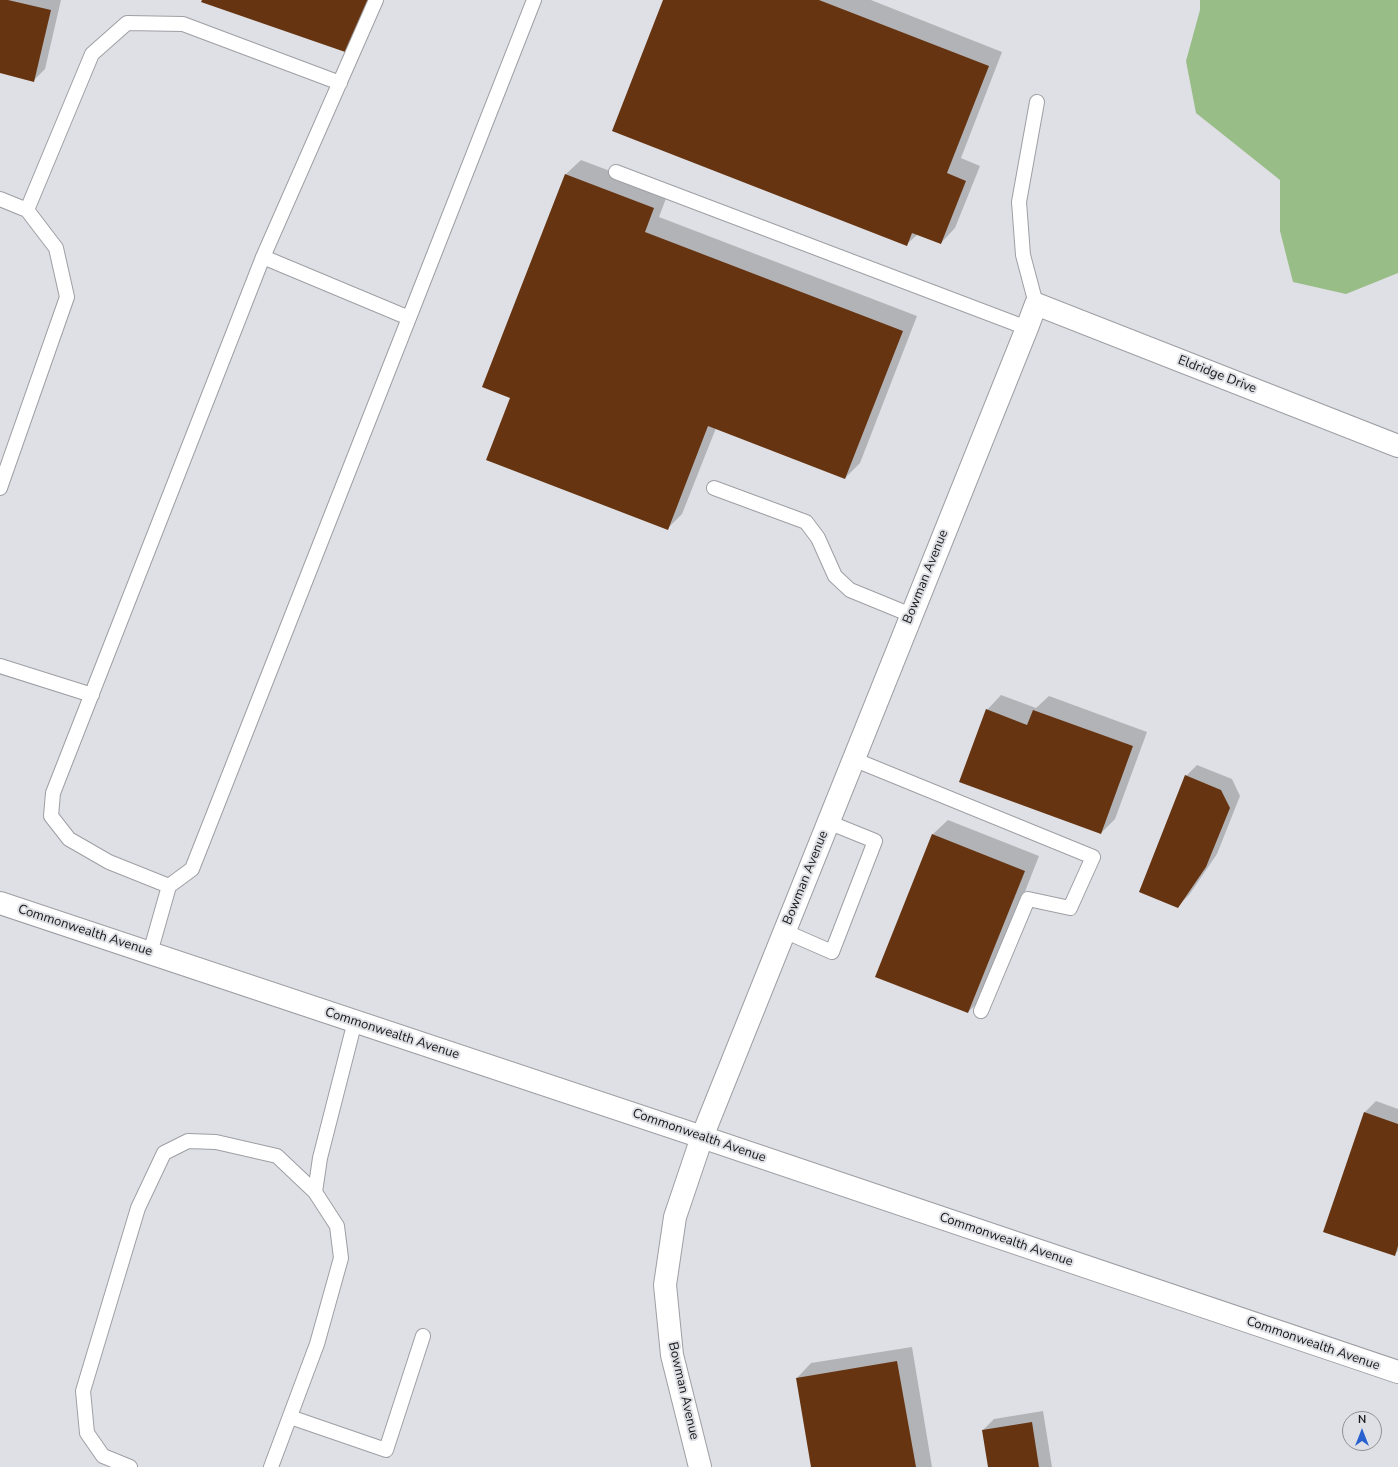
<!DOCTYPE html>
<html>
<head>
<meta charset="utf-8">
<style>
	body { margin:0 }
	#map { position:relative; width:1398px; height:1467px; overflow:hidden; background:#dfe0e5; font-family:"Nunito Sans",sans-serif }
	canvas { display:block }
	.north { position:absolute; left:1342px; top:1411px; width:40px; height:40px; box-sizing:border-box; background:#dfe0e5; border:1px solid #8f9094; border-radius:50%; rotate:0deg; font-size:11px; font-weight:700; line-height:16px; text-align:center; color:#18181a }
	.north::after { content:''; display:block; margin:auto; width:14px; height:18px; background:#2861cf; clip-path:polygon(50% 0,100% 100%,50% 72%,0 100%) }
</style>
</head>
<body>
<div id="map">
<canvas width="1398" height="1467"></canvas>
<div class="north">N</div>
</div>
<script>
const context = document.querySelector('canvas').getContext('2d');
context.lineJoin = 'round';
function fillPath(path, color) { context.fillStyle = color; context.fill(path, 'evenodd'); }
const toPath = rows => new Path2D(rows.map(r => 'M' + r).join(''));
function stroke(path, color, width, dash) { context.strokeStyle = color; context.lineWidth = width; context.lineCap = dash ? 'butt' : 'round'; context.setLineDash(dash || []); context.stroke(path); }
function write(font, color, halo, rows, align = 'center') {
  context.font = font + ' "Nunito Sans",sans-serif'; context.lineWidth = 4; context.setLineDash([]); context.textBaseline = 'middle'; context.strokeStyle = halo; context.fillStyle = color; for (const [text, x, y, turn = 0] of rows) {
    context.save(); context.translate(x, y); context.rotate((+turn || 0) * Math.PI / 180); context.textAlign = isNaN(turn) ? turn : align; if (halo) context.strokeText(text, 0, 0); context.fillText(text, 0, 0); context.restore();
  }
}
fillPath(toPath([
	[1200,0,1398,0,1398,273,1346,294,1293,282,1280,231,1280,180,1196,113,1186,61,1200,10]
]), '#99bd86');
fillPath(toPath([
	[0,0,61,0,45,69,34,80,0,72],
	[665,0,871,0,1002,52,961,158,980,166,955,228,941,243,918,234,906,245],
	[581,160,668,193,659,217,917,316,860,463,845,478,716,428,682,514,667,529,512,398,484,387,566,174],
	[1001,695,1036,708,1049,696,1147,732,1115,819,1101,833,987,710],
	[1197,765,1232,779,1240,796,1217,854,1189,895,1178,906,1186,776],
	[948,820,1039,856,983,998,968,1012,933,834],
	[1376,1101,1398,1109,1398,1251,1394,1255,1324,1231,1365,1112],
	[912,1347,932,1467,812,1467,797,1378,811,1363],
	[1043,1411,1052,1467,989,1467,983,1430,994,1419]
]), '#0003');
fillPath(toPath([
	[0,0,8,0,51,10,34,82,0,73],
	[202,0,370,0,351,54,201,2],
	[663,0,819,0,989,66,947,173,966,181,941,244,912,233,907,246,612,131],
	[565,174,654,208,645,232,903,331,845,479,708,426,668,530,486,460,510,398,482,387],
	[986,709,1027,725,1033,710,1133,746,1101,834,959,782],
	[1185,775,1221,790,1230,808,1206,867,1178,908,1139,892],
	[932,834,1025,871,968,1013,875,977],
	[1364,1112,1398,1124,1398,1246,1395,1256,1323,1232],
	[897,1361,916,1467,811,1467,796,1378],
	[1032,1422,1039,1467,988,1467,982,1430]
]), '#663411');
const lane = toPath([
	[616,172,1027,328],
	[0,199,27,210,56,248,67,297,0,488],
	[27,210,92,54,127,23,183,24,340,83],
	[263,257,376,0],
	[1036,304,1023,255,1019,202,1037,102],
	[409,318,534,0],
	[714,488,806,522,818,538,835,576,850,590,911,615],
	[0,666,92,695],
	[853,759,1093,857,1070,908,1028,899,981,1011],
	[784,931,832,952,875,841,828,822],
	[150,953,169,886,192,869,409,318,263,257,53,793,51,816,69,839,109,862,169,886],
	[315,1192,320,1158,355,1021],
	[290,1417,386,1450,423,1336],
	[130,1467,103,1456,87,1433,83,1391,138,1208,164,1153,188,1141,216,1142,277,1156,315,1192,337,1226,341,1258,317,1344,271,1467]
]);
const street = toPath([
	[0,903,702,1137,1398,1372],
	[700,1467,672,1355,665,1285,675,1217,702,1137,1027,328,1036,304,1398,446]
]);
stroke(lane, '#9e9fa4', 16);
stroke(street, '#9e9fa4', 24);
stroke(lane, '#fff', 14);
stroke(street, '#fff', 22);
write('13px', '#18181a', '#dfe0e5', [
	["Eldridge Drive",1217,375,21],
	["Bowman Avenue",926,577,-68],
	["Bowman Avenue",806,878,-68],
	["Commonwealth Avenue",85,931,18],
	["Commonwealth Avenue",392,1034,18],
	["Commonwealth Avenue",699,1136,19],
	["Commonwealth Avenue",1006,1240,19],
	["Commonwealth Avenue",1313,1344,19],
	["Bowman Avenue",683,1391,77]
]);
</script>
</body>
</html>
